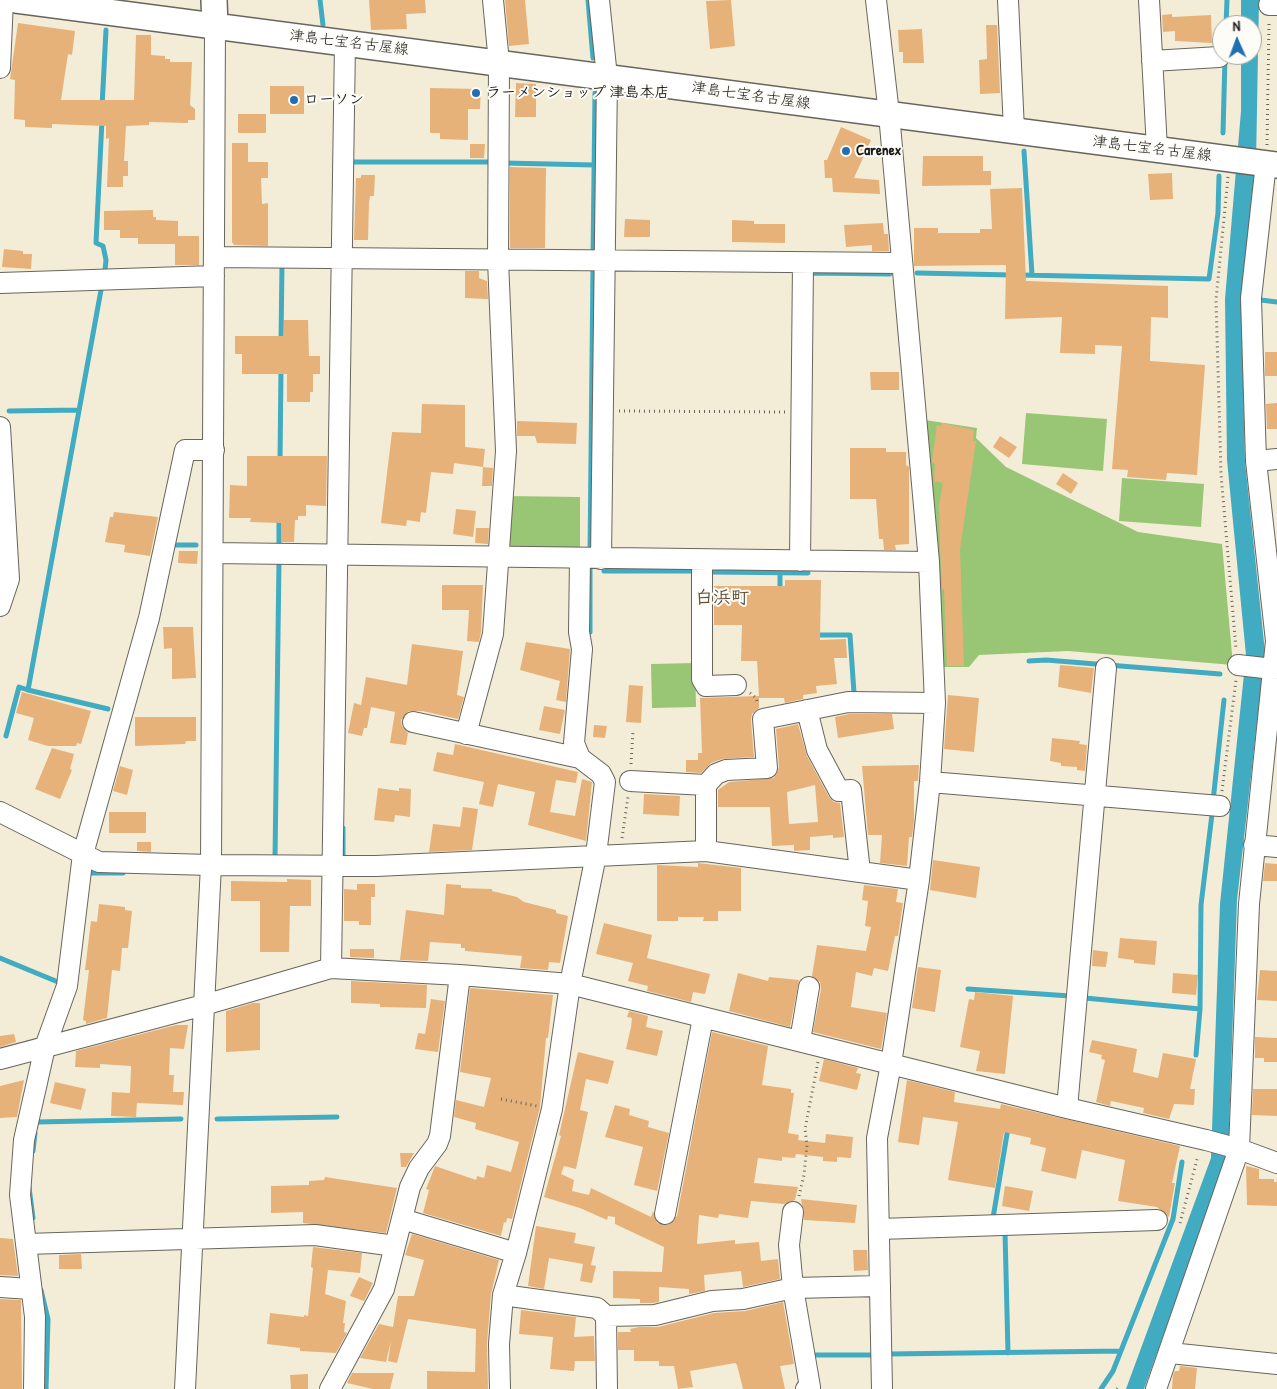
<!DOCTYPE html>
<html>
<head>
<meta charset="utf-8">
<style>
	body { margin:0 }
	#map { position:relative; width:1277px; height:1389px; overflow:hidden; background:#f3edd7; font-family:"Patrick Hand",sans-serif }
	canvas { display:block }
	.north { position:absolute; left:1212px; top:15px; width:50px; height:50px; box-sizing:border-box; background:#fdfcf7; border:1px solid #a3a29f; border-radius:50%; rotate:358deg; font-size:14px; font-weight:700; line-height:20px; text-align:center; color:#1c1c1c }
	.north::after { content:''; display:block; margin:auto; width:18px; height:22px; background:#1f6fb2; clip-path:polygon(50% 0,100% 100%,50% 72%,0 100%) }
</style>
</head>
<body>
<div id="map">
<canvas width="1277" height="1389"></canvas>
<div class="north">N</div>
</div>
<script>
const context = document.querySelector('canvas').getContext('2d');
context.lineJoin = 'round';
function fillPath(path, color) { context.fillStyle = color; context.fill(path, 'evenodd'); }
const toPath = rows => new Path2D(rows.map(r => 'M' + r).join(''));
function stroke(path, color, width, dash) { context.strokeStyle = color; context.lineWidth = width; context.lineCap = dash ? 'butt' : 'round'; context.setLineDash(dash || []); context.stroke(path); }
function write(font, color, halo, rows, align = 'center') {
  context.font = font + ' "Patrick Hand","Klee One",sans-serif'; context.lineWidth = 4; context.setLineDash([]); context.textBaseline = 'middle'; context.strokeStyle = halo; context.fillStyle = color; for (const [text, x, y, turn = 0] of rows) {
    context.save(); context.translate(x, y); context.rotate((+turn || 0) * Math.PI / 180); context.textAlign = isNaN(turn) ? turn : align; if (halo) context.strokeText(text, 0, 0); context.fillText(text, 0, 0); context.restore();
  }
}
fillPath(toPath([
	[1026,413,1107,419,1103,471,1022,464],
	[925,420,977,428,976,438,1006,467,1138,532,1222,544,1233,665,1068,651,979,655,969,667,943,667],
	[1122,478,1204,484,1201,527,1119,521],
	[506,496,580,497,580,547,502,547],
	[695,663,696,707,652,708,651,664]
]), '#98c675');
fillPath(toPath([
	[1241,0,1259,0,1256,163,1241,297,1245,462,1265,652,1237,900,1228,1158,1144,1389,1126,1389,1211,1158,1220,904,1246,655,1227,460,1225,299,1241,111,1241,55,1252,55,1252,25,1241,25]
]), '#41abc1');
stroke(toPath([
	[320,0,323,25],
	[588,0,593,58],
	[1226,25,1227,0],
	[102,107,106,30],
	[102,120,96,243,103,246,106,260,105,270],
	[1223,133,1225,58],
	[1024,151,1032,275],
	[504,163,594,165],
	[351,164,351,162,491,162],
	[593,257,595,93],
	[917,273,1012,275],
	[810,275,811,273,890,274],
	[1021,275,1209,279,1218,213,1219,176],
	[101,290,28,690,108,709],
	[1261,300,1277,302],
	[281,341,282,264],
	[9,411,79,410],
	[280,461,281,369],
	[169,545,196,545],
	[279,547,279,517],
	[590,555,593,266],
	[604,571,694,571],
	[711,572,808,573],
	[780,572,780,592],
	[590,632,590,566],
	[814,635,850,635,854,693],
	[1029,661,1046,660,1220,674],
	[6,736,19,687,28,690],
	[1213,801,1224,700],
	[275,858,279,561],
	[343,858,343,828],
	[89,873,123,873],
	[0,958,58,982],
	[968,989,1070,996],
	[1085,998,1200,1009],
	[1196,1055,1200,1009,1201,905,1212,814],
	[217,1119,337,1117],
	[37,1122,181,1119],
	[33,1151,35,1133],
	[29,1187,33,1218],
	[993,1218,1008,1128],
	[1005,1232,1008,1353],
	[41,1290,48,1319,46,1389],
	[889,1354,1121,1351],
	[812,1355,873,1355],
	[1101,1389,1113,1371,1173,1219,1182,1162]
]), '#41abc1', 5);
fillPath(toPath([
	[369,0,425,0,426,13,406,14,407,29,371,30],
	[505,0,525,0,529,44,509,46],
	[731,0,735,46,710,49,706,1],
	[1172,14,1172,17,1211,15,1212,43,1175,41,1175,31,1163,32,1162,15],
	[18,23,75,31,72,55,68,54,61,100,134,100,136,35,151,35,151,55,165,56,165,59,170,59,170,62,192,62,190,105,195,109,195,120,188,120,188,123,149,122,149,125,126,126,124,161,128,161,128,176,123,176,123,187,107,187,109,138,106,139,106,126,52,124,52,128,25,127,25,120,14,119,15,80,10,79],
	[986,25,997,25,1000,93,980,94,979,60,987,59],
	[922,29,924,63,903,63,903,52,899,52,898,30],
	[516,83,536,84,536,117,515,117],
	[270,86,304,86,304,114,270,114],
	[430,88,481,89,480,109,468,109,468,140,440,139,440,133,430,133],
	[238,114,266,114,266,133,238,133],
	[841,127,871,140,854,178,879,180,880,194,833,192,832,178,825,178,824,160,827,160],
	[232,143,248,143,248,162,268,162,268,178,261,178,262,204,268,203,268,246,234,245,232,242],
	[470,144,485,144,484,158,470,158],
	[923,156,983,156,983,171,991,171,991,185,922,186],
	[510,167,546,168,545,248,510,248],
	[1172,173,1173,199,1150,200,1148,174],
	[361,175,375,175,374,196,370,196,369,203,368,240,354,240,356,178,361,178],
	[1022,188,1026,281,1168,286,1168,318,1151,317,1150,361,1205,365,1197,475,1167,473,1166,480,1127,477,1128,470,1112,469,1122,346,1095,345,1095,354,1060,353,1062,317,1005,319,1006,265,914,266,914,228,938,228,938,233,980,233,980,229,992,229,990,189],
	[153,210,153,217,156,217,156,220,178,221,178,236,199,236,199,265,175,265,175,244,138,244,138,238,120,238,120,230,104,230,104,211],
	[625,219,650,220,650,237,624,237],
	[732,220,754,221,754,224,785,224,785,243,732,242],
	[883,223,884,234,888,234,889,251,872,251,872,245,846,247,844,225],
	[4,249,23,251,23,254,32,254,31,269,2,267],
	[465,271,479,271,479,278,487,281,488,299,465,298],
	[284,320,308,320,309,356,320,356,320,374,313,374,313,392,310,392,310,402,287,402,287,374,242,374,242,354,235,354,235,336,284,336],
	[1265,352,1277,352,1277,376,1265,376],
	[870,372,899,372,899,390,871,390],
	[1277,403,1277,429,1267,429,1266,404],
	[422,404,465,405,465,447,485,449,483,467,454,463,453,474,431,472,426,513,421,512,420,522,407,520,406,526,381,523,392,432,421,433],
	[517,421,577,423,576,444,537,443,535,436,517,436],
	[942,423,974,430,973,441,976,441,960,549,964,666,947,666,944,589,942,590,940,543,939,506,943,483,934,481,935,464,932,462,937,425,941,426],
	[1000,436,1017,447,1009,458,993,447],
	[850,448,886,448,886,452,906,452,906,465,909,467,909,544,895,545,896,550,884,550,883,539,879,539,876,499,850,499],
	[247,456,327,456,326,506,306,505,306,516,298,516,298,520,295,520,294,542,281,542,281,523,250,522,251,518,229,518,230,485,247,486],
	[483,467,493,468,492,486,482,486],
	[1063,473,1078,483,1071,494,1056,484],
	[456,509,476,511,473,537,453,534],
	[114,512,158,517,150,556,124,552,125,545,105,542,110,517,113,517],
	[476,528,489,528,488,544,475,543],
	[179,551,198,551,197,564,178,563],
	[785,580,821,580,820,640,846,639,847,658,834,658,837,684,816,686,817,693,803,695,803,699,785,703,784,698,759,698,759,708,752,714,751,720,754,757,722,759,711,763,701,773,686,772,686,760,698,760,698,753,702,753,700,698,759,696,757,661,741,661,742,625,714,625,714,586,785,586],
	[442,585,483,585,481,632,479,642,467,641,469,610,442,610],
	[163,627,193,627,196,678,172,679,172,648,164,649],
	[526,642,570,649,566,702,556,700,560,681,520,670],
	[412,644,463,651,457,695,464,697,458,719,422,711,409,711,401,720,402,726,408,733,406,745,390,743,395,712,371,707,367,728,364,728,362,736,348,733,354,703,361,705,366,677,407,685],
	[1060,665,1094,668,1091,693,1058,687],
	[629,685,643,686,641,723,626,722],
	[22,692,91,711,81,744,77,743,76,746,48,746,28,740,34,718,16,713],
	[948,695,979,698,974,752,944,749],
	[544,706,565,710,560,734,539,730],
	[849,714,892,714,894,729,838,738,835,717],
	[135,717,196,717,196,741,186,741,185,744,135,746],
	[798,724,807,756,829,797,834,802,840,803,844,837,833,838,833,835,810,837,810,850,794,851,794,845,772,846,770,807,718,807,718,790,729,782,774,778,779,767,776,729],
	[815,785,818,822,789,824,787,792],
	[594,725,607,726,605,738,593,737],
	[1052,738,1080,741,1079,744,1087,745,1085,771,1077,770,1077,767,1061,766,1061,763,1050,761],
	[455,744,578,772,576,783,556,780,550,812,575,816,582,779,592,782,586,841,528,825,535,792,498,784,493,807,479,804,484,782,433,771,437,752,453,755],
	[52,748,74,754,70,769,72,770,60,799,35,789],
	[919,765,918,781,914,781,914,821,912,837,909,837,907,866,880,863,882,835,868,835,862,766],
	[120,766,133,770,127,795,113,791],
	[378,788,399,791,399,788,411,789,410,817,395,815,394,822,374,820],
	[644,794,680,796,679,816,643,814],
	[463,807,478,809,472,850,429,852,433,824,460,827],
	[109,812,146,812,146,833,109,833],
	[137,842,151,842,151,852,137,851],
	[933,860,980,867,976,898,930,890],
	[698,863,741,868,741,911,718,911,718,921,703,921,704,917,678,917,678,921,657,921,657,865,698,867],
	[1265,863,1277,864,1277,881,1263,881],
	[287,879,311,880,311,906,290,906,289,952,260,952,260,901,231,901,231,881,287,882],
	[357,884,375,884,375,897,371,897,371,925,359,925,359,921,344,921,344,889,357,890],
	[446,884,461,885,461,888,492,889,492,891,517,897,524,902,556,910,556,913,568,916,560,963,549,962,548,970,520,968,522,956,465,951,465,948,461,948,461,944,430,942,428,961,400,960,406,910,444,915],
	[864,885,898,889,896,902,903,903,898,936,895,936,888,971,874,968,872,976,856,972,851,1007,887,1013,881,1049,813,1032,821,989,820,982,812,976,817,945,866,951,871,927,865,926,868,901,862,900],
	[99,904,125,907,125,910,132,911,128,948,122,948,120,971,112,970,107,1018,86,1024,86,1021,83,1020,89,970,85,970,91,921,97,922],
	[604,923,652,935,647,958,710,974,705,994,693,992,691,1002,647,991,648,986,628,981,633,963,596,954],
	[1120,938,1157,941,1155,965,1134,963,1134,960,1118,958],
	[350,949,374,949,374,958,350,957],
	[1093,950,1108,952,1106,967,1092,966],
	[918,967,941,970,935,1012,912,1008],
	[1260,970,1277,971,1277,1001,1257,1000],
	[738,973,768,981,769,977,799,980,790,1027,729,1011],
	[1173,973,1198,975,1196,995,1172,993],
	[351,981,427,985,426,1008,380,1007,380,1004,351,1003],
	[470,988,553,995,548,1038,546,1038,540,1107,512,1219,507,1218,506,1223,504,1222,501,1236,423,1213,429,1190,426,1189,435,1166,476,1180,477,1176,484,1178,487,1165,511,1172,519,1142,475,1129,476,1123,454,1117,456,1100,484,1107,491,1078,460,1072],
	[975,992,1013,996,1005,1074,976,1071,980,1051,960,1047,969,999,974,1000],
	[431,999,445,1001,438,1052,415,1049,418,1033,425,1034],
	[253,1003,260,1003,260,1050,226,1052,226,1011],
	[629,1011,648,1016,646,1027,663,1031,657,1056,626,1049,631,1027,632,1018,627,1017],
	[176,1025,188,1025,184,1049,170,1048,169,1075,174,1075,173,1092,184,1092,183,1105,137,1103,136,1117,111,1116,112,1092,130,1093,131,1066,100,1064,100,1068,75,1067,76,1051],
	[712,1032,768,1046,762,1085,791,1089,791,1093,794,1093,788,1133,799,1135,798,1140,825,1143,826,1134,853,1137,851,1158,837,1157,837,1162,823,1161,823,1157,796,1154,795,1158,782,1157,782,1161,758,1158,754,1183,798,1187,795,1200,784,1204,751,1201,748,1218,719,1214,718,1218,699,1215,697,1244,735,1240,735,1244,759,1242,761,1261,778,1259,780,1279,743,1287,741,1271,704,1275,705,1291,689,1294,689,1289,659,1287,659,1302,653,1303,640,1303,640,1299,613,1298,613,1271,662,1272,664,1247,615,1224,615,1217,608,1216,607,1220,580,1208,544,1197,561,1136,559,1135,578,1052,614,1061,608,1084,586,1079,580,1110,588,1112,576,1169,564,1166,561,1174,574,1180,572,1191,589,1195,591,1188,651,1217,653,1211,657,1223,668,1225,677,1216],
	[14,1034,16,1042,0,1047,0,1036],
	[1255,1037,1277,1038,1277,1062,1264,1062,1264,1058,1255,1058],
	[1092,1040,1137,1049,1133,1072,1158,1078,1163,1053,1196,1059,1190,1089,1195,1089,1194,1105,1174,1104,1169,1119,1143,1113,1144,1108,1111,1101,1110,1106,1096,1102,1105,1060,1101,1059,1102,1055,1089,1052],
	[824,1059,858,1068,856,1073,861,1074,857,1090,819,1081],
	[24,1080,17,1117,0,1118,0,1086],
	[907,1080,955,1092,954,1102,1000,1109,1001,1104,1180,1146,1172,1183,1175,1183,1169,1217,1157,1207,1118,1201,1125,1160,1082,1150,1076,1179,1041,1171,1046,1148,1030,1144,1031,1138,1004,1132,995,1188,948,1180,958,1122,923,1117,919,1145,898,1142],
	[55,1082,86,1089,81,1110,50,1103],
	[1253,1089,1277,1089,1277,1116,1252,1115],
	[615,1105,630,1109,629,1115,649,1121,648,1127,669,1133,657,1191,634,1185,643,1147,605,1137],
	[400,1153,414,1153,406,1167,401,1167],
	[1246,1166,1259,1169,1259,1179,1274,1179,1274,1182,1277,1182,1277,1206,1247,1205],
	[325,1177,397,1188,386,1233,303,1223,303,1212,271,1213,271,1186,309,1185,309,1181,324,1180],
	[1005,1186,1033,1191,1029,1211,1002,1206],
	[801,1199,857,1205,855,1223,804,1220],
	[536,1226,576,1233,574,1243,595,1247,591,1265,596,1266,592,1283,580,1281,583,1264,549,1258,544,1289,528,1286],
	[412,1234,499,1260,491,1294,487,1344,488,1389,427,1389,427,1371,475,1372,476,1329,408,1319,397,1363,388,1361,391,1341,386,1362,360,1358,379,1324,393,1327,398,1296,414,1296,424,1260,405,1255],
	[0,1238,13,1239,18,1276,0,1275],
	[313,1247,362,1253,360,1273,328,1270,325,1294,346,1301,343,1323,345,1323,344,1332,347,1333,336,1353,300,1351,300,1348,267,1344,270,1313,304,1317,304,1315,308,1316,313,1268,311,1267],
	[853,1250,867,1250,868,1270,854,1271],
	[81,1254,82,1269,59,1269,59,1255],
	[359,1277,373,1283,364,1301,350,1296],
	[0,1299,21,1300,22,1389,0,1389],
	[783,1302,794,1364,780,1366,785,1389,743,1389,737,1365,735,1363,690,1371,693,1387,678,1389,674,1366,659,1366,659,1361,634,1361,634,1350,618,1350,618,1332,631,1332,630,1329,639,1327,658,1327,714,1313,745,1311],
	[521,1310,576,1317,574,1337,594,1336,595,1361,575,1361,574,1371,550,1369,553,1337,519,1334],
	[1180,1366,1197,1368,1195,1389,1172,1389,1173,1375,1175,1371,1179,1371],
	[352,1373,394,1373,390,1389,373,1389,347,1383],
	[308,1374,308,1389,291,1389,290,1375]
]), '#e7b279');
const minor = toPath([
	[599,0,607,77,601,559],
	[876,0,889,114,929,562,935,703,930,782,919,880,891,1064,877,1138,882,1389],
	[1008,0,1014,130],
	[1149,0,1157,149],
	[1269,5,1277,5],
	[1152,61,1219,57],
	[0,68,3,0],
	[214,257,902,263],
	[0,283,214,276],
	[0,427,9,579,0,606],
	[1256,461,1277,459],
	[213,553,929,562],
	[580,559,579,632,582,649,574,743,580,758,601,774,605,782,596,855,570,984,552,1109,516,1253,503,1295,597,1308,606,1316,655,1315,712,1301,743,1299,793,1288,880,1286],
	[702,560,702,679,706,686,736,685],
	[800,561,803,263],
	[1238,665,1273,669],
	[807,710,817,750,839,791,851,790,860,872],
	[413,722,580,758],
	[466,734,493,634,506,451,498,260,499,63,493,0],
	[630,781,706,785],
	[930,782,1220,806],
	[0,812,99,862,211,865,376,866,706,851,919,880],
	[1254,845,1277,847],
	[706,851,706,785,716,774,726,770,767,768,763,719,848,702,935,703],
	[331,968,345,43],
	[800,1041,809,987],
	[0,1059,204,1005,331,968,460,975,570,984,1067,1108,1206,1140,1239,1149,1277,1163],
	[1067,1108,1106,668],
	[793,1212,789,1245,793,1288,810,1387,806,1389],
	[665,1214,703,1018],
	[402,1219,516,1253],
	[879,1229,1157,1220],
	[26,1244,315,1235,395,1246],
	[0,1287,31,1289],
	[606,1316,607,1389],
	[1170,1353,1277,1364],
	[34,1389,35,1317,20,1195,24,1140,45,1047,67,986,83,854,149,618,185,450,214,450],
	[185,1389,211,865,215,26],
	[330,1389,384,1289,410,1187,419,1168,437,1144,440,1136,460,975],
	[500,1389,499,1344,503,1295],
	[1156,1389,1239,1149,1249,904,1276,641,1256,461,1251,298,1266,163]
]);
const major = toPath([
	[16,0,1277,165],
	[214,0,215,26]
]);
stroke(minor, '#67655d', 22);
stroke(major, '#67655d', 28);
stroke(toPath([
	[1267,145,1269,21],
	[1228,177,1216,300,1221,474,1236,649],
	[619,411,785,412],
	[750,693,756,698,758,704],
	[631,764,633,730],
	[1222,791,1236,680],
	[622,838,628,797],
	[501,1099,537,1106],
	[799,1196,804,1175,807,1145,805,1129,818,1062],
	[1180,1223,1198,1156],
	[1117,1389,1118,1388]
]), '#67655d', 3, [1, 4]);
stroke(minor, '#fff', 20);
stroke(major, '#fff', 25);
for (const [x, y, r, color] of [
	[476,93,5,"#1f6fb2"],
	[294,100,5,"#1f6fb2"],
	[846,151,5,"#1f6fb2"]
]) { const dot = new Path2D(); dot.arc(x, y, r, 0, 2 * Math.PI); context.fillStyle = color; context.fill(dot); stroke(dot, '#fdfcf7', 2); }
write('15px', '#1c1c1c', '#fdfcf7', [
	["津島七宝名古屋線",349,43,7],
	["津島七宝名古屋線",751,96,8],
	["津島七宝名古屋線",1152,149,7]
]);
write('bold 15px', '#1c1c1c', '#fdfcf7', [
	["ラーメンショップ 津島本店",486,93],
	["ローソン",304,100],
	["Carenex",856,151]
], 'left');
write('bold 18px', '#63503d', '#fdfcf7', [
	["白浜町",722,598]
]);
</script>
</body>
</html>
